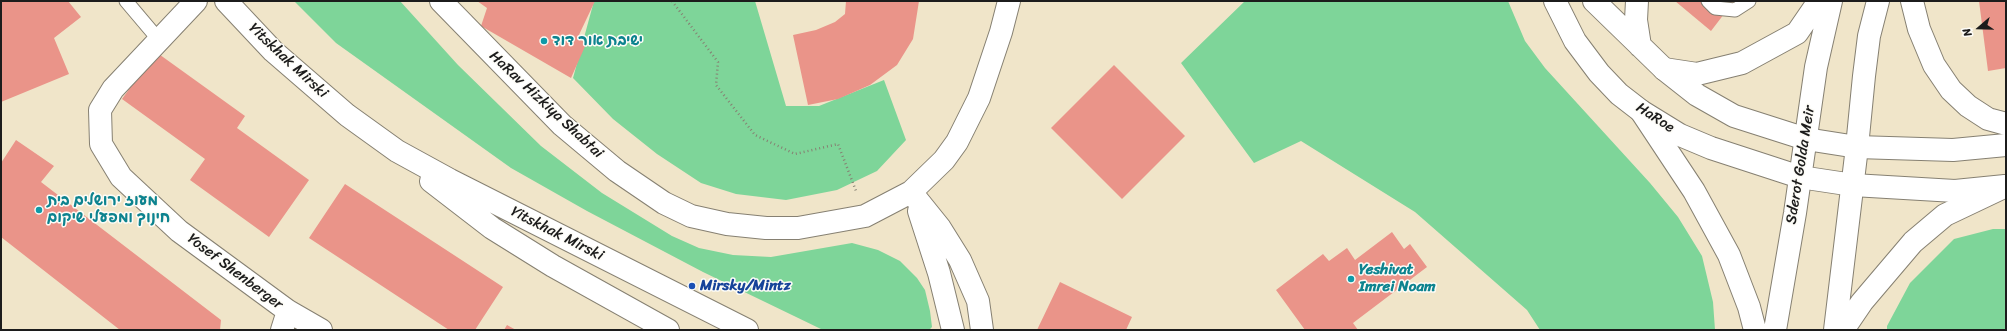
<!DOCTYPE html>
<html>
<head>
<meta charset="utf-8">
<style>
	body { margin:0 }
	#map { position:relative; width:2007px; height:331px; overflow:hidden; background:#f0e5c9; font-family:Sriracha,sans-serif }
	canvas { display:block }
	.frame { position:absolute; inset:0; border:2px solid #1c1c1c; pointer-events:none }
	.north { position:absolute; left:1959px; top:8px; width:40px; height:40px; -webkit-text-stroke:3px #fdfcf7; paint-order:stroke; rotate:250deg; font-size:11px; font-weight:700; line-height:16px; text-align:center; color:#1c1c1c }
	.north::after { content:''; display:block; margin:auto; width:14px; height:18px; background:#1c1c1c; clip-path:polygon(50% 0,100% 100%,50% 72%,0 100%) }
</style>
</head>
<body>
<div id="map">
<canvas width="2007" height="331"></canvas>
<div class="frame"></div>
<div class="north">N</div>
</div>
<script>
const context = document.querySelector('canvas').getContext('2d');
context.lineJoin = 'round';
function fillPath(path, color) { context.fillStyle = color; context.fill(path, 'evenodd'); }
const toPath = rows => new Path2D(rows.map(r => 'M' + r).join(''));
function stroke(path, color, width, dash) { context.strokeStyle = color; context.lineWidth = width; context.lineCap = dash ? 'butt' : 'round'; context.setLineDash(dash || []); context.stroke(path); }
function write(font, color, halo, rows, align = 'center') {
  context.font = font + ' Sriracha,"Playpen Sans Hebrew",sans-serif'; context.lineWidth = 3; context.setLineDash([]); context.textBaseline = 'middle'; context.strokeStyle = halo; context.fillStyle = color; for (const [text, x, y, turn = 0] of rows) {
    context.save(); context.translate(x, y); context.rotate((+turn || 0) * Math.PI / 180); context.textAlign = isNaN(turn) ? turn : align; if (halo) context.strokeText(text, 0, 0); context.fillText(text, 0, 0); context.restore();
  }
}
fillPath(toPath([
	[400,1,458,65,541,146,602,193,672,236,699,248,733,255,771,257,852,243,878,250,900,261,917,278,925,290,930,311,932,327,929,330,823,330,703,272,587,211,511,168,336,43,295,2],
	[594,1,755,1,786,106,819,106,884,80,906,140,877,171,837,190,786,200,736,194,701,183,657,154,613,119,573,78],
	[1245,1,1508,1,1525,41,1545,68,1650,183,1678,217,1702,256,1713,302,1715,330,1540,330,1527,310,1415,212,1301,141,1254,163,1181,63],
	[1993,229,2006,229,2006,330,1887,330,1887,326,1910,283,1954,239]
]), '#7ed599');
fillPath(toPath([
	[1,1,68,1,81,17,54,38,69,74,1,102],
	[477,1,595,1,577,39,587,42,571,78,481,26,487,8],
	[846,1,919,1,913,39,897,65,870,85,838,99,808,105,793,35,816,30,835,22,845,14],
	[1675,1,1734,1,1711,31],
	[1979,1,2006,1,2006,68,1988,71],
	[156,52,245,116,237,128,309,180,269,237,190,180,205,159,122,99],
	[1114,65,1185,136,1122,199,1051,128],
	[16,140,54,166,41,182,221,320,220,330,120,330,1,237,1,163],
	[345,184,503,287,475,330,449,330,309,238],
	[1392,232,1404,249,1410,244,1427,267,1353,323,1358,330,1305,330,1276,290,1323,254,1329,261,1347,248,1355,260],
	[1060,282,1132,317,1126,330,1037,330],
	[507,325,516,330,504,330]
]), '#ea9489');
const lane = toPath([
	[126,1,159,40],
	[1708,1,1715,8,1735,10,1749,1]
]);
const street = toPath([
	[196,1,113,89,100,110,101,144,121,177,179,231,288,311,321,330],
	[441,1,562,125,617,171,664,203,691,216,727,224,766,228,798,228,865,216,911,192,944,160,957,142,979,98,1001,32,1009,1],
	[911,192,940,228,960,260,978,301,982,330],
	[919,211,939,273,953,330],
	[282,330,288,311]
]);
const secondary = toPath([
	[226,1,273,51,347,115,397,151,450,180,747,330],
	[1555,1,1575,41,1599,73,1619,94,1641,111,1680,135,1711,148,1800,177,1853,185,1955,191,2005,186],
	[1594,1,1664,69,1697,95,1734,116,1806,139,1857,147,1953,150,2006,145],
	[1637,1,1636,20,1640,46],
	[431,181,492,228,553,266,668,330]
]);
const primary = toPath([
	[1912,1,1919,29,1934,65,1951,90,1968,106,1988,119,2006,124],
	[1664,69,1697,74,1742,63,1797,33,1819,1],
	[1641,111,1694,191,1729,255,1749,307,1755,330],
	[1775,330,1795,213,1816,67,1831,1],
	[1835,330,1857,147,1864,76,1869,36,1878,1],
	[1843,330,1862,302,1913,242,1945,215,2006,186]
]);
stroke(lane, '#868072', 15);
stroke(street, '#868072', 24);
stroke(secondary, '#868072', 24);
stroke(primary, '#868072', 24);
stroke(toPath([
	[672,1,718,62,716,85,755,135,795,154,838,144,856,191]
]), '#868072', 2.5, [1, 3]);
stroke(lane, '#fff', 13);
stroke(street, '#fff', 22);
stroke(secondary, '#fff', 22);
stroke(primary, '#fff', 22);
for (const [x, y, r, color] of [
	[544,41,4,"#0f9aa8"],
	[39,210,4,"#0f9aa8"],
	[1351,279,4,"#0f9aa8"],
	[692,286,4,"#1a4fb4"]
]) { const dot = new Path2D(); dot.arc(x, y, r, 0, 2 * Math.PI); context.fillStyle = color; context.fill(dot); stroke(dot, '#fdfcf7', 1.5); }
write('bold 15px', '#0d838f', '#fdfcf7', [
	["ישיבת אור דוד",552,41],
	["מעוז ירושלים בית",47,201],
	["חינוך ומפעלי שיקום",47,218],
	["Yeshivat",1359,270],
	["Imrei Noam",1359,287]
], 'left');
write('15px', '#1c1c1c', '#fdfcf7', [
	["Yitskhak Mirski",288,61,43],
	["HaRav Hizkiya Shabtai",546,105,43],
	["HaRoe",1655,118,33],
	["Sderot Golda Meir",1801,165,-81],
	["Yitskhak Mirski",557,234,27],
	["Yosef Shenberger",235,272,37]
]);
write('bold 15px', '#164399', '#fdfcf7', [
	["Mirsky/Mintz",700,286]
], 'left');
</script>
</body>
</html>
